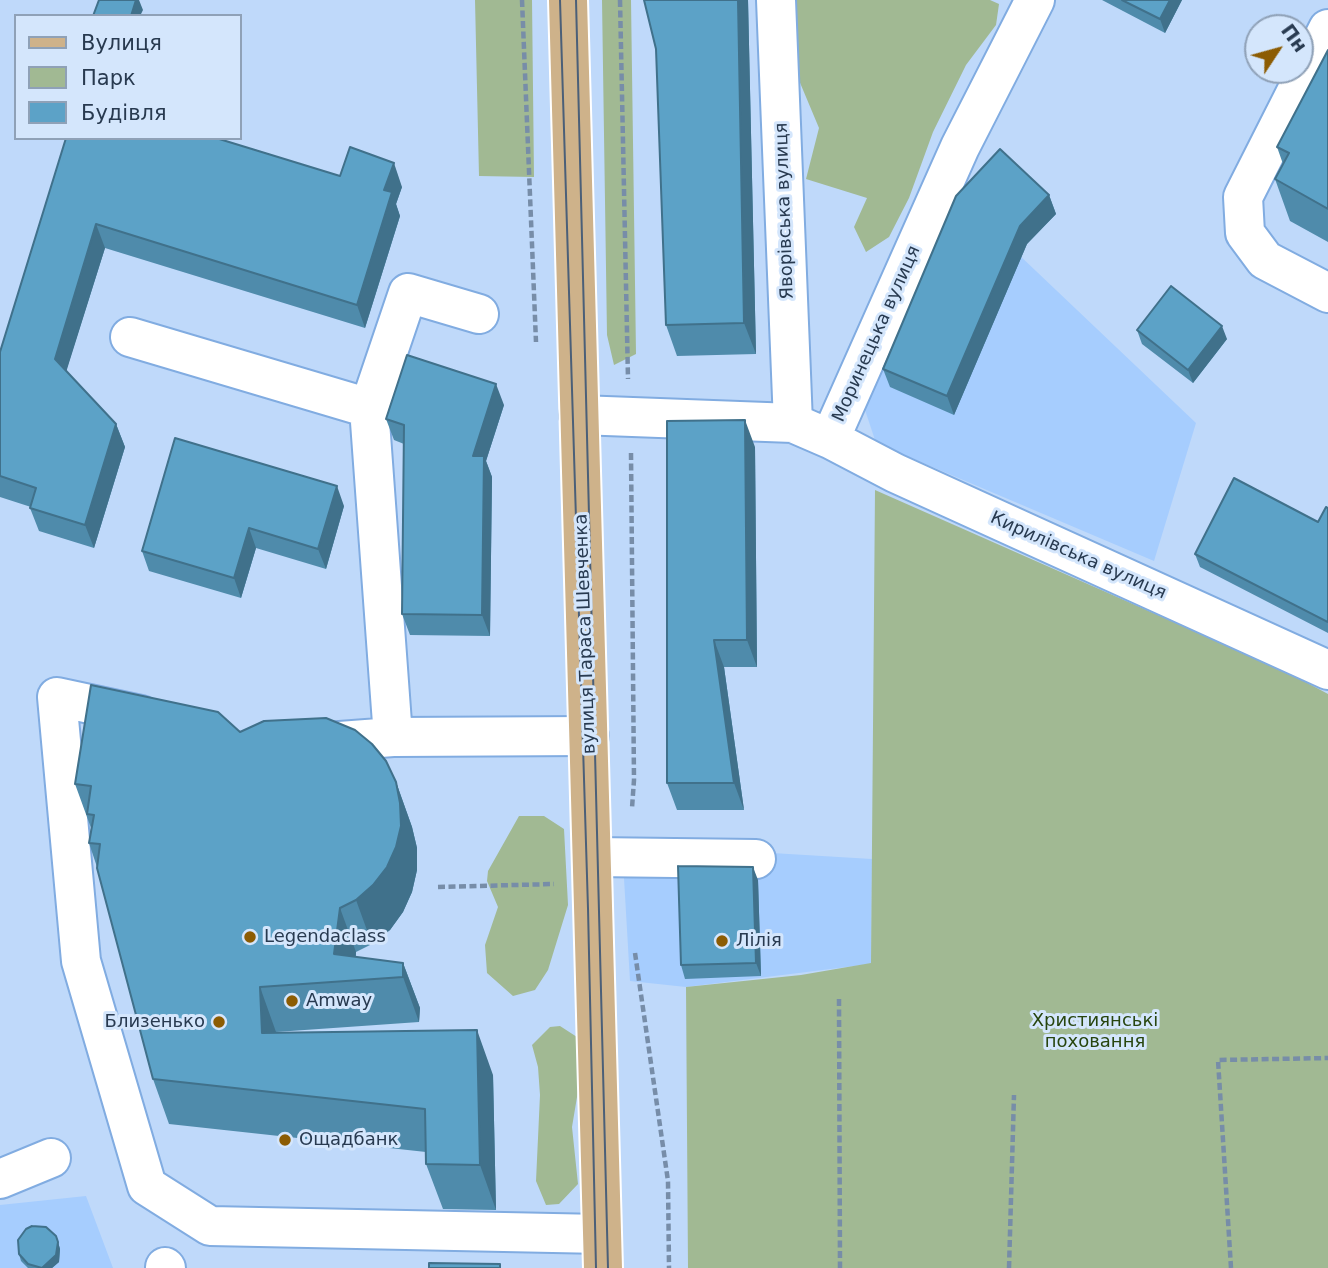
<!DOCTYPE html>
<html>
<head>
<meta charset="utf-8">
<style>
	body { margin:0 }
	#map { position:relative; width:1328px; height:1268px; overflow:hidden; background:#bfd9fa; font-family:"DejaVu Sans",sans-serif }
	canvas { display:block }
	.legend { position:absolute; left:14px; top:14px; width:228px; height:126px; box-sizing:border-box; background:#d4e6fc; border:2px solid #8fa1b7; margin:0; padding:9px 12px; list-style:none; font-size:21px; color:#283a50 }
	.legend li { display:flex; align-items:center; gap:14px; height:35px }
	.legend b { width:35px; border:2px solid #8fa1b7 }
	.north { position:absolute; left:1244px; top:14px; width:70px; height:70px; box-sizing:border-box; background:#d4e6fc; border:2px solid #8fa1b7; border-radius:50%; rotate:54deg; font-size:19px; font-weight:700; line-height:28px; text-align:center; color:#283a50 }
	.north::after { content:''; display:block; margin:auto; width:24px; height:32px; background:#8c5c03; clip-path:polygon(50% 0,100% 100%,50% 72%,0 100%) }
</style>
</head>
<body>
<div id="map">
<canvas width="1328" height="1268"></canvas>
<ul class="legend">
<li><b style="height:9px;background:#ceb28a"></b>Вулиця</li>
<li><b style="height:19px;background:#a1b993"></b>Парк</li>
<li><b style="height:19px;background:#5ca2c7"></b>Будівля</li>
</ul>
<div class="north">Пн</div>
</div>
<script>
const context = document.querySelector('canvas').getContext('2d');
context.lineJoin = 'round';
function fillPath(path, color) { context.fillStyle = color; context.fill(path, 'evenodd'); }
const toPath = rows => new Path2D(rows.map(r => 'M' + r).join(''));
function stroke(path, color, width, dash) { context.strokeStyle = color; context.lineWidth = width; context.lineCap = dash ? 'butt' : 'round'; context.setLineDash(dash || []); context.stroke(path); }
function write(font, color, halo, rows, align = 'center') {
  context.font = font + ' "DejaVu Sans",sans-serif'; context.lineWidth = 6; context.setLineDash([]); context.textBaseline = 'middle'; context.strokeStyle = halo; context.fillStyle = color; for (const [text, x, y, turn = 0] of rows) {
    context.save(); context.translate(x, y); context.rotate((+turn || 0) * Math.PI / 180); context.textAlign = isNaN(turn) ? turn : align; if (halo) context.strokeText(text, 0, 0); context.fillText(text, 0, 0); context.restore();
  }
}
fillPath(toPath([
	[957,196,1196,423,1154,561,876,443,863,404],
	[622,844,872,859,871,964,686,987,630,981],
	[86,1196,113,1268,0,1268,0,1205]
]), '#a6cdfe');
fillPath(toPath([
	[475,0,532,0,534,177,479,176],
	[602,0,631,0,636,354,614,365,607,335],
	[795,0,990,0,999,4,996,25,966,65,933,132,909,198,889,237,866,252,854,227,867,198,806,179,819,128,793,66],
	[875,490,1287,672,1328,694,1328,1268,688,1268,686,987,801,975,871,963],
	[519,816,544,816,564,829,568,905,548,970,535,990,513,996,487,973,485,945,498,907,487,881,488,871],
	[560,1026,577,1037,581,1073,572,1127,578,1184,559,1204,546,1205,536,1181,540,1095,538,1067,532,1045,550,1027]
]), '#a1b993');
const minor = toPath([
	[776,0,793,423],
	[1328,29,1243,197,1245,233,1265,260,1328,293],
	[130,337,369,408,408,293,479,314],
	[369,408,393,737],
	[579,415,793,423,830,439,895,473,1328,670],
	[830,439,960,147,1035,0],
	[141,715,57,697,81,961,147,1186,210,1226,602,1234],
	[313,743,393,737,589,736],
	[593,857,756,859],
	[0,1179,51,1158],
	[165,1267,166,1268]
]);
const major = toPath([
	[568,0,603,1268]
]);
stroke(minor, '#81ace1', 42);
stroke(major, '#fff', 42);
stroke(toPath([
	[522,0,536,342],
	[620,0,628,379],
	[631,453,634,780,632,808],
	[438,887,554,884],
	[635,953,668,1181,669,1268],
	[839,999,840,1268],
	[1009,1268,1014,1095],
	[1231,1268,1218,1060,1328,1058]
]), '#778da8', 4.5, [7, 3.5]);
stroke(minor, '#fff', 38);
stroke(major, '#ceb28a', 38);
stroke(toPath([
	[560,0,588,908,596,1268],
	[576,0,608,1268]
]), '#4b5f78', 2);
fillPath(toPath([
	[644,0,748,0,756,354,677,356,666,325,656,49],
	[1102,0,1182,0,1165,33],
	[1328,50,1328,242,1290,221,1275,179,1283,164,1277,147],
	[66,138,340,176,402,187,396,204,400,216,365,328,105,248,66,371,116,424,125,447,94,548,39,531,30,508,31,507,0,497,0,352],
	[1049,195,1056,214,1027,244,954,415,890,387,883,369],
	[1137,330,1227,339,1193,383,1142,344],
	[504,405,486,461,492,477,490,636,410,635,402,614,404,444,394,440,386,419],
	[755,447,757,667,724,667,744,810,677,810,667,783],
	[344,506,326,569,256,548,241,598,149,571,142,551],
	[1328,508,1328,633,1200,567,1195,554,1318,522],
	[240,732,396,782,412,827,417,848,417,870,412,892,403,912,390,930,372,944,356,952,356,957,403,963,420,1008,419,1022,276,1032,276,1033,493,1075,496,1210,443,1209,426,1164,426,1152,169,1124,153,1079,97,867,89,843,91,828,75,784],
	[758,880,761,976,685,979,681,965],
	[56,1236,60,1249,59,1262,52,1268,28,1268,21,1261,19,1254]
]), '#4f8bab');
fillPath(toPath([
	[136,0,139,0,143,10,140,16,131,16],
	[738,0,748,0,756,354,744,323],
	[1170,0,1182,0,1165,33,1160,19],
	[394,163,402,187,396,204,400,216,365,328,357,305,384,190],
	[1049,195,1056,214,1027,244,954,415,947,396,1020,226],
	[96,224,105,248,63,382,55,359],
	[1222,326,1227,339,1193,383,1188,370],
	[496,384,504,405,486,461,492,477,490,636,482,615,473,456],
	[745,420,755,447,757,667,747,640],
	[116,424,125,447,94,548,85,525],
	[337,486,344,506,326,569,318,549],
	[249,528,256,548,241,598,234,578],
	[714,640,724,667,744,810,734,783],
	[396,782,412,827,417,848,417,870,412,892,403,912,390,930,372,944,356,900],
	[753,867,758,880,761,976,756,963],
	[340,908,356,952,353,981,334,954],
	[403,963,420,1008,419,1022,403,977],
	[260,987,276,1032,278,1078,262,1033],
	[477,1030,493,1075,496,1210,480,1165],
	[58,1242,60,1249,59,1262,52,1268,42,1268]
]), '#40718b');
const building = toPath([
	[99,0,136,0,131,16,93,16,99,0],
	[644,0,738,0,744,323,666,325,656,49,644,0],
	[1122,0,1170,0,1160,19,1122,0],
	[1328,50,1328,209,1275,179,1289,153,1277,147,1328,50],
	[66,138,216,138,340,176,350,147,394,163,384,190,392,192,357,305,96,224,55,359,116,424,85,525,30,508,36,488,0,476,0,352,66,138],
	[1000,149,1049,195,1020,226,947,396,883,369,956,196,1000,149],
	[1171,286,1222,326,1188,370,1137,330,1171,286],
	[407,355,496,384,473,456,484,456,482,615,402,614,404,425,386,419,407,355],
	[745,420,747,640,714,640,734,783,667,783,667,421,745,420],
	[175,438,337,486,318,549,249,528,234,578,142,551,175,438],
	[1234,478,1318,522,1326,507,1328,508,1328,622,1195,554,1234,478],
	[91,685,218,712,240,732,264,721,326,718,355,730,372,744,386,761,396,782,400,803,401,826,396,847,387,867,373,885,356,900,340,908,334,954,403,963,403,977,260,987,262,1033,477,1030,480,1165,426,1164,425,1109,153,1079,97,868,100,844,89,843,94,815,87,814,91,786,75,784,91,685],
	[678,866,753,867,756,963,681,965,678,866],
	[32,1226,46,1227,56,1236,58,1242,56,1255,42,1268,28,1264,19,1254,18,1240,26,1229,32,1226],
	[429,1263,500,1264,500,1268,429,1268,429,1263]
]);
fillPath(building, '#5ca2c7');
stroke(building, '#40718b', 2);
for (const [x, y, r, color] of [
	[250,937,7,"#8c5c03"],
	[722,941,7,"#8c5c03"],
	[292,1001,7,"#8c5c03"],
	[219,1022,7,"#8c5c03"],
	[285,1140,7,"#8c5c03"]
]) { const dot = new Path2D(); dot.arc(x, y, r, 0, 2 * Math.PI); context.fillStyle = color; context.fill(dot); stroke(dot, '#d4e6fc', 2.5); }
write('18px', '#283a50', '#d4e6fc', [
	["Яворівська вулиця",785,211,-92],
	["Моринецька вулиця",877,334,-66],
	["Кирилівська вулиця",1078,556,24],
	["вулиця Тараса Шевченка",586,634,-92]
]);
write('18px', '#283a50', '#d4e6fc', [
	["Legendaclass",264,937],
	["Лілія",736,941],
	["Amway",306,1001],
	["Близенько",205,1022,"right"],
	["Ощадбанк",299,1140]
], 'left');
write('18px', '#27450e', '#d4e6fc', [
	["Християнські",1095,1021],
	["поховання",1095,1042]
]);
</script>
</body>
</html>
